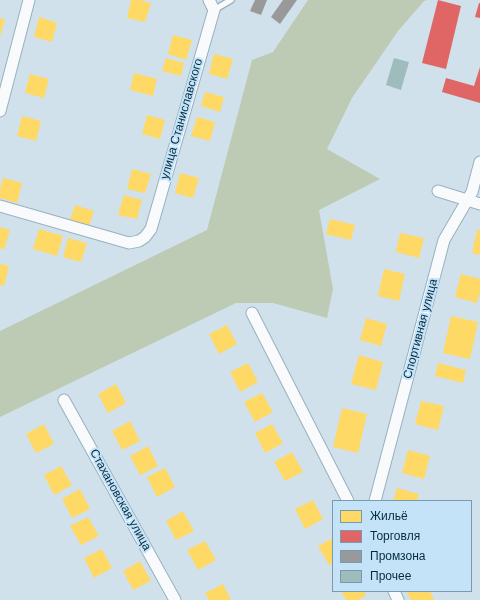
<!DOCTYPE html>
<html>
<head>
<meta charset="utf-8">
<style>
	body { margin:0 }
	#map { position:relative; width:480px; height:600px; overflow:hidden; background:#d0e1ec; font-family:"DM Sans",sans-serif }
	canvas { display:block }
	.legend { position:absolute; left:332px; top:500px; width:140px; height:92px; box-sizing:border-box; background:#c4e3f8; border:1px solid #789aae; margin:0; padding:5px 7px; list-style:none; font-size:12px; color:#062c40 }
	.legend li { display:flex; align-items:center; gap:8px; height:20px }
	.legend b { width:20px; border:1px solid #789aae }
</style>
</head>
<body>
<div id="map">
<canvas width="480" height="600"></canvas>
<ul class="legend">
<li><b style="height:11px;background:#ffd966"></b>Жильё</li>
<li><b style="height:11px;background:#e06666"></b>Торговля</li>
<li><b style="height:11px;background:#999"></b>Промзона</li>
<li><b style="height:11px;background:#9ebcbc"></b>Прочее</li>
</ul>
</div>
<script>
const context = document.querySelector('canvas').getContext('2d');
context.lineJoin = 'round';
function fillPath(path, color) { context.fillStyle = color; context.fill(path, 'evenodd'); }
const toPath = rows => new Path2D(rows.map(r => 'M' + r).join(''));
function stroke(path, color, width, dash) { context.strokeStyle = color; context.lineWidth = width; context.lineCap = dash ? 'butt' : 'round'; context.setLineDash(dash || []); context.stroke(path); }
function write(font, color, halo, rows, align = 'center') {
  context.font = font + ' "DM Sans",sans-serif'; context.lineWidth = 4; context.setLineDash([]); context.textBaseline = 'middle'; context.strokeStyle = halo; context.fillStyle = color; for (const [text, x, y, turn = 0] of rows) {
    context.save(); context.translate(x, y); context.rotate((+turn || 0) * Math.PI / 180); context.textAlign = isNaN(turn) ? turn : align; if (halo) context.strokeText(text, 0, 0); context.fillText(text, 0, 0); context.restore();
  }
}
fillPath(toPath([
	[308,0,427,0,424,1,398,31,352,98,327,149,380,179,319,210,333,289,327,318,273,303,236,303,0,417,0,331,207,230,252,60,273,52]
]), '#bdcab4');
fillPath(toPath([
	[131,0,140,0,151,3,145,22,127,18],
	[39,17,57,23,52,42,34,37],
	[0,18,5,19,0,37],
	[173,35,192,40,186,60,168,54],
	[214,54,233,59,227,79,209,74],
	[166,58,184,63,181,76,162,71],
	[134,73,157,79,153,96,130,90],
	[30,74,49,79,44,98,25,93],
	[205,92,224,97,220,112,201,106],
	[147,115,165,120,160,139,142,134],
	[22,116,41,121,36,141,17,136],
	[197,117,215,122,210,141,191,136],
	[132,169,151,174,145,193,127,189],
	[180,173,199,178,193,198,175,193],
	[3,178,22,183,17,203,0,198,0,190],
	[124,195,142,200,137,219,118,215],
	[75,205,94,211,89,226,70,220],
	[330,219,355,225,351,240,326,234],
	[0,227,10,230,4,250,0,248],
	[39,229,63,236,57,256,33,249],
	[477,230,480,230,480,255,472,253],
	[400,233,424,238,419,258,396,252],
	[68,238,87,243,81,262,63,257],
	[0,264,9,266,4,286,0,285],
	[384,269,405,274,399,301,378,296],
	[461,274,480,279,480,292,477,303,455,297],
	[451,316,478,322,470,359,443,353],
	[366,318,387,324,381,346,360,340],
	[227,325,237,344,219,354,209,334],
	[359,355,383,362,376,390,351,384],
	[248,363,258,382,240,392,230,372],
	[438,363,466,370,463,383,435,376],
	[116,384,126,403,108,413,98,394],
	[262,393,273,412,255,422,244,402],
	[421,401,444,406,438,430,415,424],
	[342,408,367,414,358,453,333,447],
	[130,421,140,441,122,450,112,431],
	[44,424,54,444,36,453,26,434],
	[272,424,283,443,265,453,255,433],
	[148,446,158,466,140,475,130,456],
	[408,450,430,456,424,479,402,473],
	[292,452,303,472,285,481,274,462],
	[61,466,72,485,54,495,44,475],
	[165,468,175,487,157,497,147,477],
	[397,488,419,494,417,501,393,501],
	[80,489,90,509,72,518,62,499],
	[313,500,323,519,305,529,295,509],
	[183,511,194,531,176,540,166,521],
	[88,517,99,536,81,545,70,526],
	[333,538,333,563,329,565,318,546],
	[205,541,216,560,198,570,187,550],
	[102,549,112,568,94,578,84,558],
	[140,561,151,581,133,590,123,571],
	[223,584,231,600,209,600,205,593],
	[341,591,364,591,366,596,358,600,346,600],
	[406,591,430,591,434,600,411,600]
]), '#ffd966');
fillPath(toPath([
	[438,0,461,6,446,69,422,63],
	[479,3,480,3,480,18,475,17],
	[480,67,480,103,442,92,446,78,474,86]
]), '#e06666');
fillPath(toPath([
	[255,0,267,0,261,15,250,11],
	[283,0,297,0,280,24,271,17]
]), '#999');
fillPath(toPath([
	[394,58,409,62,401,90,386,85]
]), '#9ebcbc');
const lane = toPath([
	[214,10,231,0]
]);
const street = toPath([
	[0,111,29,0],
	[438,191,480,204],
	[0,206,129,243,139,241,145,237,151,229,214,10,209,0],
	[252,313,348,501],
	[64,400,175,600],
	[375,501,444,240,472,192,480,162],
	[394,591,398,600]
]);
stroke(lane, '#98b0be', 8);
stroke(street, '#98b0be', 13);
stroke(lane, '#f8fafc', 5.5);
stroke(street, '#f8fafc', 11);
write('12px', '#062c40', '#c4e3f8', [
	["улица Станиславского",182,119,-74],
	["Спортивная улица",421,329,-75],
	["Стахановская улица",120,500,61]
]);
</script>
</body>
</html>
